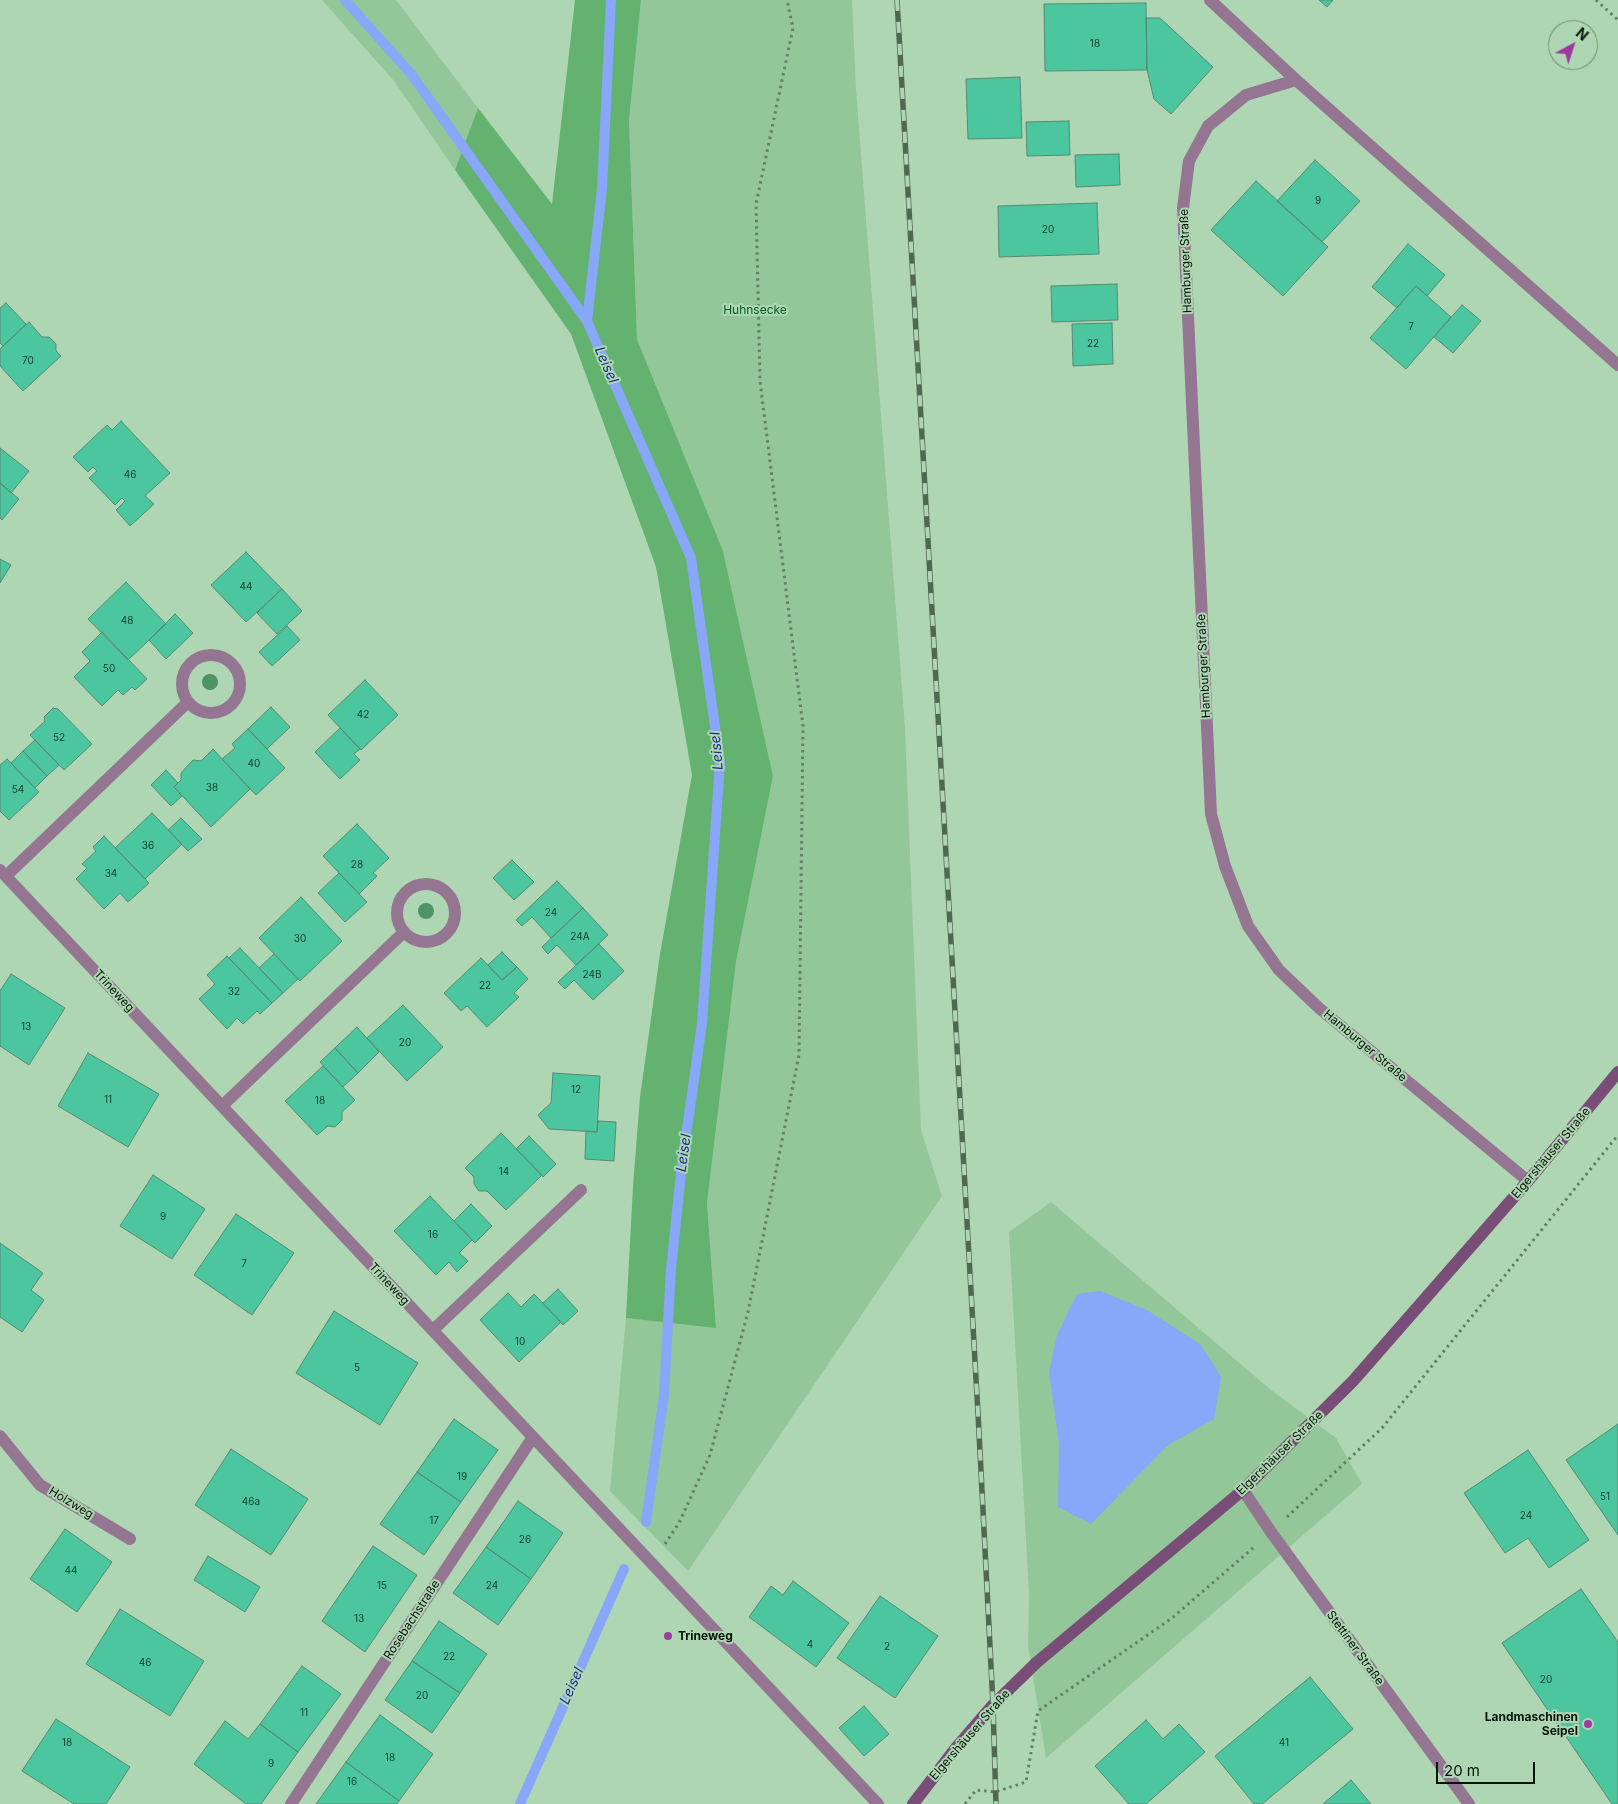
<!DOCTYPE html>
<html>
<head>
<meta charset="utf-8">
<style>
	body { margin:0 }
	#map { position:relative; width:1618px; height:1804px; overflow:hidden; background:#afd6b3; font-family:Inter,sans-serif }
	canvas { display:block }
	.north { position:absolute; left:1548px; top:20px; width:50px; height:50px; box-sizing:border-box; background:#afd6b3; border:1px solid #6b886f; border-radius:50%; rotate:40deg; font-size:14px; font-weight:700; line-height:20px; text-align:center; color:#061408 }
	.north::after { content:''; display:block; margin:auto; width:18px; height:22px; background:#9e3a9f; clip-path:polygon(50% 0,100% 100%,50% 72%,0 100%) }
	.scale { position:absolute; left:1436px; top:1762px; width:99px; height:22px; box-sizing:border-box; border:2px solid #061408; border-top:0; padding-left:6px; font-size:15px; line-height:18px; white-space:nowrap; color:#061408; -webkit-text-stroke:4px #afd6b3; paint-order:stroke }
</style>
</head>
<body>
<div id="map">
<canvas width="1618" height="1804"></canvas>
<div class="north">N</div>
<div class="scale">20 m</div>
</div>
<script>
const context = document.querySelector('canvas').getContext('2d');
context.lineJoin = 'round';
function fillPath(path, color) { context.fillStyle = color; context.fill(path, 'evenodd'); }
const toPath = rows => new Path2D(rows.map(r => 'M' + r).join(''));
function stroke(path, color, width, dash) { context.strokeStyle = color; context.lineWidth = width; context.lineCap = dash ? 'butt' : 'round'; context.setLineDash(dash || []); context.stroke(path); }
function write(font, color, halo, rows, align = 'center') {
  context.font = font + ' Inter,sans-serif'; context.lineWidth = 4; context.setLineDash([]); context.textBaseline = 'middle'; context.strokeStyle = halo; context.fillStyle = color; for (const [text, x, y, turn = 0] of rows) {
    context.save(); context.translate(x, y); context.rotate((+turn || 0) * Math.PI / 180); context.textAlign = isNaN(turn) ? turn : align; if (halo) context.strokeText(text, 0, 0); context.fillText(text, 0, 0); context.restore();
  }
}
fillPath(toPath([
	[322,0,396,0,478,108,455,170,394,81],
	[641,0,852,0,856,89,905,728,921,1130,942,1196,688,1571,610,1491,626,1318,716,1327,707,1203,736,962,773,776,723,551,637,339,629,121],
	[1051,1202,1271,1390,1336,1438,1362,1484,1046,1758,1028,1646,1029,1594,1009,1232]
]), '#93c799');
fillPath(toPath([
	[575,0,641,0,629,121,637,339,723,551,773,776,736,962,707,1203,716,1328,626,1318,633,1186,640,1097,660,954,692,775,656,567,571,334,455,170,478,108,552,204]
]), '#63b26f');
fillPath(toPath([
	[1100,1291,1147,1310,1201,1345,1221,1377,1214,1419,1167,1446,1091,1524,1058,1507,1059,1444,1049,1372,1057,1335,1077,1294]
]), '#88a7f9');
stroke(toPath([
	[345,0,412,75,587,321],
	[611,0,602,189,587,321,691,558,720,762,702,1023,682,1164,671,1269,664,1395,646,1522],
	[520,1804,624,1569]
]), '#88a7f9', 10);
const building = toPath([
	[1319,0,1333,0,1327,7,1319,0],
	[1146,3,1147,70,1045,71,1044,4,1146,3],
	[1146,18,1160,18,1213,67,1171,114,1154,99,1147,70,1146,18],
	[1020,77,1022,138,968,139,966,79,1020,77],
	[1069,121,1070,155,1027,156,1026,122,1069,121],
	[1119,154,1120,185,1076,187,1075,155,1119,154],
	[1315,160,1360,201,1322,242,1277,201,1315,160],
	[1256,181,1328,247,1283,296,1211,230,1256,181],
	[1097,203,1099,254,999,257,998,206,1097,203],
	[1408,244,1445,275,1427,296,1416,286,1397,308,1372,287,1408,244],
	[1117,284,1118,320,1052,322,1051,286,1117,284],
	[1416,286,1451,317,1406,369,1370,338,1416,286],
	[6,303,26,324,3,346,0,343,0,308,6,303],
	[1462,305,1481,321,1453,353,1434,337,1462,305],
	[29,322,42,337,49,337,56,344,56,351,61,356,23,391,0,366,0,349,29,322],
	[1112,323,1113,364,1073,366,1072,324,1112,323],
	[121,421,170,473,145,496,154,504,130,526,116,510,125,501,122,498,115,505,89,478,97,471,93,467,88,472,73,457,107,425,112,430,121,421],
	[0,448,29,471,11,493,0,483,0,448],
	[0,483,19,499,2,520,0,518,0,483],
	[246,552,282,589,246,622,211,585,246,552],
	[0,559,11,565,0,583,0,559],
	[126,582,166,624,128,660,88,619,126,582],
	[282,589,302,611,277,634,257,613,282,589],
	[175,614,193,633,166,659,149,640,175,614],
	[287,626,300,640,272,666,259,652,287,626],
	[102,632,147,679,135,690,132,687,123,695,118,690,102,706,74,677,90,661,82,652,102,632],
	[365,680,398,715,361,750,328,715,365,680],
	[271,707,290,727,267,749,248,729,271,707],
	[53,708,58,709,92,744,64,770,30,735,45,721,44,717,53,708],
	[340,728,360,749,354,754,360,760,340,779,315,752,340,728],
	[248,729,285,768,256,795,222,759,235,748,232,744,248,729],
	[35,740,59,765,47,776,23,751,35,740],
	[213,749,250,789,211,827,174,787,181,780,181,773,193,760,201,761,213,749],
	[23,751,47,776,35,788,11,763,23,751],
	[7,759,39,792,9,820,0,811,0,765,7,759],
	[166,770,178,783,174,787,182,796,171,806,151,785,166,770],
	[152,813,182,844,145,879,115,848,152,813],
	[181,818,202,839,188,851,168,830,181,818],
	[357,824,389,858,373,873,377,876,359,894,323,856,357,824],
	[104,836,149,883,128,902,120,893,104,909,76,879,87,868,82,864,96,851,93,847,104,836],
	[512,860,534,882,514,900,493,878,512,860],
	[339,873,367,902,345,922,318,893,339,873],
	[557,881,583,908,551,938,532,917,522,926,516,920,557,881],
	[301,897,342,941,300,981,259,938,301,897],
	[583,908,608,935,576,965,557,945,548,954,542,947,583,908],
	[599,944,624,971,593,1000,574,980,565,989,558,982,599,944],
	[240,948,283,993,272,1003,229,958,240,948],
	[502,952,517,967,502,980,488,965,502,952],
	[274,954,298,979,283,993,259,968,274,954],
	[227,956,272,1003,260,1014,257,1011,243,1024,237,1018,227,1029,199,999,215,984,207,975,227,956],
	[481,958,502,980,517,967,528,979,514,993,519,997,487,1027,467,1006,461,1011,444,993,481,958],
	[11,974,65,1008,29,1065,0,1046,0,991,11,974],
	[403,1005,443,1047,407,1081,367,1038,403,1005],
	[357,1027,379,1052,358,1073,335,1048,357,1027],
	[335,1048,358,1073,343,1087,320,1062,335,1048],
	[88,1053,159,1094,128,1147,58,1106,88,1053],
	[323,1066,355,1100,342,1112,342,1120,335,1127,328,1126,317,1135,285,1101,323,1066],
	[553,1073,600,1076,597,1132,549,1129,538,1115,551,1103,553,1073],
	[598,1121,616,1122,614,1161,585,1159,586,1131,597,1132,598,1121],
	[501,1133,542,1175,506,1210,487,1191,479,1191,474,1184,474,1177,465,1168,501,1133],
	[529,1136,556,1164,543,1177,516,1149,529,1136],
	[153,1175,205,1209,172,1259,120,1226,153,1175],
	[430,1196,472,1240,459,1253,468,1261,457,1272,449,1262,436,1275,394,1231,430,1196],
	[471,1204,492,1226,475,1243,454,1221,471,1204],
	[236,1214,294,1253,252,1315,194,1275,236,1214],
	[0,1243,43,1273,31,1290,44,1300,22,1332,0,1317,0,1243],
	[558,1289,578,1311,563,1325,543,1303,558,1289],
	[508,1293,521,1307,534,1294,561,1322,519,1362,480,1320,508,1293],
	[334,1311,418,1363,380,1425,296,1373,334,1311],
	[454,1419,498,1450,461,1502,417,1472,454,1419],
	[1618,1424,1618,1535,1566,1460,1618,1424],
	[231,1449,308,1499,271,1555,195,1505,231,1449],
	[1528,1450,1589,1540,1549,1568,1528,1538,1505,1553,1464,1493,1528,1450],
	[417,1472,461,1502,424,1555,380,1524,417,1472],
	[518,1501,563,1533,531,1579,486,1547,518,1501],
	[65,1529,112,1562,77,1612,30,1579,65,1529],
	[373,1546,417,1575,365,1652,322,1621,373,1546],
	[486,1547,531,1579,498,1625,453,1593,486,1547],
	[208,1556,260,1587,245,1612,194,1580,208,1556],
	[793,1581,849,1623,816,1667,749,1617,771,1586,783,1595,793,1581],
	[1581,1589,1618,1642,1618,1804,1612,1804,1502,1643,1581,1589],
	[880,1596,938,1636,895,1698,837,1658,880,1596],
	[120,1609,204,1661,170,1716,86,1664,120,1609],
	[439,1621,487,1654,460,1693,412,1661,439,1621],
	[412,1661,460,1693,432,1733,385,1700,412,1661],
	[302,1666,341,1694,298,1752,260,1724,302,1666],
	[1310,1677,1353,1729,1262,1804,1254,1804,1215,1756,1310,1677],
	[864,1706,889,1734,864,1756,839,1728,864,1706],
	[380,1715,433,1754,399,1801,346,1762,380,1715],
	[56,1719,130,1767,106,1804,74,1804,22,1771,56,1719],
	[1146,1720,1163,1739,1179,1724,1205,1752,1146,1804,1129,1804,1095,1766,1146,1720],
	[225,1721,248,1739,260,1724,298,1752,261,1804,246,1804,194,1764,225,1721],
	[346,1762,399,1801,397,1804,316,1804,346,1762],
	[1351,1780,1371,1804,1323,1804,1351,1780]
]);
fillPath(building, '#4cc69e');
stroke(building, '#568975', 1);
stroke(toPath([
	[1596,0,1618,20],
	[1287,1517,1382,1428,1618,1135],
	[665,1544,679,1523,710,1455,748,1312,799,1055,803,726,760,381,756,204,793,28,787,0],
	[965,1804,976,1790,995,1792,1026,1782,1038,1711,1172,1618,1253,1548]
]), '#637f66', 3, [2.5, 4]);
stroke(toPath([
	[1210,0,1296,80,1618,365],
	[1296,80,1246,95,1208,126,1189,161,1183,208,1211,814,1225,866,1248,926,1279,970,1319,1008,1528,1181],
	'182 684a29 29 0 1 1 58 0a29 29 0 1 1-58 0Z',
	[0,870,878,1804],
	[6,876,188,702],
	'397 913a29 29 0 1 1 58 0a29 29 0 1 1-58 0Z',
	[222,1106,404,932],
	[433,1330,581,1190],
	[0,1436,40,1485,130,1539],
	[1243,1490,1271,1532,1469,1804],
	[291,1804,533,1437]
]), '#947693', 12);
stroke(toPath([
	[913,1804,956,1748,993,1705,1036,1663,1243,1490,1353,1381,1528,1181,1618,1072]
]), '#784d77', 12);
const rail = toPath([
	[897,0,978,1413,993,1705,996,1804]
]);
stroke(rail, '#4f6852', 5.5);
stroke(rail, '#afd6b3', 4, [11]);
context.fillStyle = '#4f9563';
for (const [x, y] of [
	[210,682],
	[426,911]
]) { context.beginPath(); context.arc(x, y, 8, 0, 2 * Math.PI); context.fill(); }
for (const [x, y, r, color] of [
	[668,1636,5,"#9e3a9f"],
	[1588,1724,5,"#9e3a9f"]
]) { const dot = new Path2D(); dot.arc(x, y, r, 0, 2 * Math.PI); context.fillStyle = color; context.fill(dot); stroke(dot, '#afd6b3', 2); }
write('10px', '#18402e', null, [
	["18",1095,44],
	["9",1318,201],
	["20",1048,230],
	["7",1411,327],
	["22",1093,344],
	["70",28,361],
	["46",130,475],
	["44",246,587],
	["48",127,621],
	["50",109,669],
	["42",363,715],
	["52",59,738],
	["40",254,764],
	["38",212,788],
	["54",18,790],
	["36",148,846],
	["28",357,865],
	["34",111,874],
	["24",551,913],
	["24A",580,937],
	["30",300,939],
	["24B",592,975],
	["22",485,986],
	["32",234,992],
	["13",26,1027],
	["20",405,1043],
	["12",576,1090],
	["11",108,1100],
	["18",320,1101],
	["14",504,1172],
	["9",163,1217],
	["16",433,1235],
	["7",244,1264],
	["10",520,1342],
	["5",357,1368],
	["19",462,1477],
	["51",1605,1497],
	["46a",251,1502],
	["24",1526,1516],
	["17",434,1521],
	["26",525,1540],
	["44",71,1571],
	["15",382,1586],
	["24",492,1586],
	["13",359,1619],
	["4",810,1645],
	["2",887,1647],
	["22",449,1657],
	["46",145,1663],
	["20",1546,1680],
	["20",422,1696],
	["11",304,1713],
	["18",67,1743],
	["41",1284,1743],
	["18",390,1758],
	["9",271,1764],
	["16",352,1782]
]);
write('12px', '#061408', '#afd6b3', [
	["Hamburger Straße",1186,261,-92],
	["Hamburger Straße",1204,666,-93],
	["Trineweg",114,991,47],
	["Hamburger Straße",1365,1046,40],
	["Elgershäuser Straße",1551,1153,-50],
	["Trineweg",389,1284,47],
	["Elgershäuser Straße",1280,1453,-44],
	["Holzweg",71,1503,31],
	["Rosebachstraße",412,1620,-57],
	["Stettiner Straße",1355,1648,54],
	["Elgershäuser Straße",970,1735,-49]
]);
write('12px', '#005f21', '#afd6b3', [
	["Huhnsecke",755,310]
]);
write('bold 12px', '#061408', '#afd6b3', [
	["Trineweg",678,1636],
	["Landmaschinen",1578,1717,"right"],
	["Seipel",1578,1731,"right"]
], 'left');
write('italic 14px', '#1a2e8b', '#afd6b3', [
	["Leisel",606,365,66],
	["Leisel",717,751,-95],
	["Leisel",684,1153,-82],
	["Leisel",572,1686,-66]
]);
</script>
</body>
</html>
